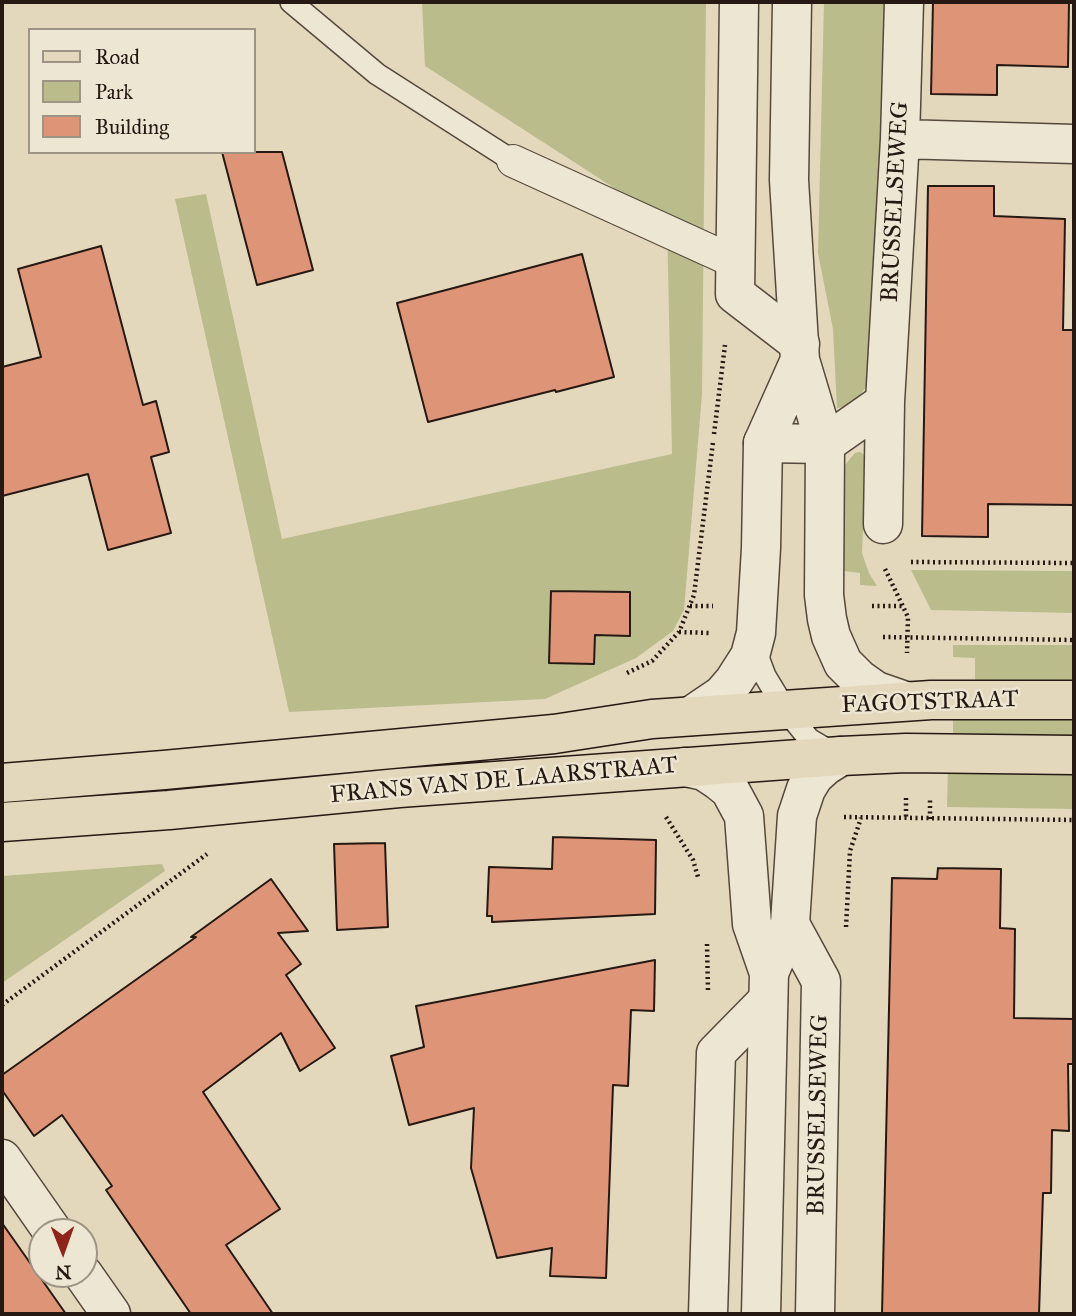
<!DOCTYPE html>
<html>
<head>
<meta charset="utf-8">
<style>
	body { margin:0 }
	#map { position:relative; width:1076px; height:1316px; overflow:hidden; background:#e3d8bc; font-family:"IM FELL Great Primer",serif }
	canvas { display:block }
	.frame { position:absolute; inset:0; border:4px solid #261813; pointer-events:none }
	.legend { position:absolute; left:28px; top:28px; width:228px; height:126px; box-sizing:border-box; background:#ede6d3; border:2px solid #9d9486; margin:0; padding:9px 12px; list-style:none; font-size:21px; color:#261813 }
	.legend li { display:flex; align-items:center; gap:14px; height:35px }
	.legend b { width:35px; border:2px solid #9d9486 }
	.north { position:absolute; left:28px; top:1218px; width:70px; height:70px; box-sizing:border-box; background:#ede6d3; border:2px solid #9d9486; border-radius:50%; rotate:179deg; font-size:19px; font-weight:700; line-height:28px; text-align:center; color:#261813 }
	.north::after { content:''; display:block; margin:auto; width:24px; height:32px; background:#8f2418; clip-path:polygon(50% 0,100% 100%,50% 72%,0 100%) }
</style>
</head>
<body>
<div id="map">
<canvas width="1076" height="1316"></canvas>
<div class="frame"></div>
<ul class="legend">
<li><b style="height:9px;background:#e3d8bc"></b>Road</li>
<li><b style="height:19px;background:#babc8c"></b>Park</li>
<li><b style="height:19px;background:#de9577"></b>Building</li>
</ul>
<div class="north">N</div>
</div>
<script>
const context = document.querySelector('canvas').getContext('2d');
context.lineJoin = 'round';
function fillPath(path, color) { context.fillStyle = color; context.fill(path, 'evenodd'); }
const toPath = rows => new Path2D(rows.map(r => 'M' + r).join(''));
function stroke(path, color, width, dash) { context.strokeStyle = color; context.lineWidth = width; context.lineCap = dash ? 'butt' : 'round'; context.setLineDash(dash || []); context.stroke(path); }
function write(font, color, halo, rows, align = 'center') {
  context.font = font + ' "IM FELL Great Primer",serif'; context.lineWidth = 5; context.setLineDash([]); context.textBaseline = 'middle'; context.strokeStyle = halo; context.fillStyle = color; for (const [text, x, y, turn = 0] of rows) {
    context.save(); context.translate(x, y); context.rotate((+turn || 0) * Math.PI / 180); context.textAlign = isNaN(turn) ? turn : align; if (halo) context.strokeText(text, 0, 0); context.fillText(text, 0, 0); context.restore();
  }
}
fillPath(toPath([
	[422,2,706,2,702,394,684,610,673,631,636,658,545,699,289,712,175,199,206,194,282,539,672,454,667,222,425,66],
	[824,2,887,2,876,366,864,390,852,406,837,408,833,329,818,253],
	[860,452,865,455,866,462,862,553,869,573,877,586,860,585,860,573,844,571,839,476,844,466,855,453],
	[911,570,1074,571,1074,613,931,610],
	[953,645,1074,645,1074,682,975,683,975,658,953,657],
	[1074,713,1074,735,953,736,953,714],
	[948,765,1074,768,1074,809,947,807],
	[162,864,165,871,2,983,2,876]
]), '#babc8c');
const building = toPath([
	[933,2,1069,2,1068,67,997,65,997,95,931,94,933,2],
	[222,152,282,152,313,270,257,285,222,152],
	[928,186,994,186,994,216,1065,219,1063,330,1074,330,1074,505,988,504,988,537,922,536,928,186],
	[101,246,143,405,156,401,169,452,151,457,171,533,108,550,88,474,2,496,2,367,41,357,18,269,101,246],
	[582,254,614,377,556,392,555,390,428,422,397,303,582,254],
	[551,591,630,592,630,636,595,635,594,664,549,663,551,591],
	[553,837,656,840,655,914,492,922,492,916,487,916,489,867,552,869,553,837],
	[385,843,388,927,337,930,334,844,385,843],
	[938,868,1001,869,1000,928,1015,929,1014,1018,1074,1019,1074,1064,1068,1064,1069,1131,1052,1130,1051,1193,1043,1193,1039,1314,882,1314,892,878,937,879,938,868],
	[271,879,308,931,278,933,301,964,286,975,335,1048,300,1071,281,1033,203,1092,280,1209,226,1245,273,1314,191,1314,106,1190,112,1186,62,1115,34,1136,2,1090,2,1075,196,937,191,937,271,879],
	[655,960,654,1011,631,1010,628,1086,613,1085,606,1278,550,1276,552,1248,497,1258,471,1168,474,1108,409,1125,391,1056,424,1047,416,1006,655,960],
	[2,1223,66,1314,2,1314,2,1223]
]);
fillPath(building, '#de9577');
stroke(building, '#261813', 2);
const service = toPath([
	[291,2,377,74,513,161],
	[757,643,759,660,765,676,785,709,809,739,833,753]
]);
const pedestrian = toPath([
	[513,161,735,262]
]);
const minor = toPath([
	[739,2,735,294,800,344],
	[900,139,1074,144],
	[763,443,825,444,885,402],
	[883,524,885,402,900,139,904,2],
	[790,924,821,981,815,1314],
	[2,1159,53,1232],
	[83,1274,111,1314],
	[708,1314,716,1053,768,1000]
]);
const tertiary = toPath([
	[792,2,789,180,800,360,825,444,824,595,827,619,831,636,843,663,859,679,876,691,905,701],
	[691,716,722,695,734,681,750,656,756,633,761,548,763,443,800,360],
	[685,767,704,771,719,781,730,790,744,816,752,924,769,973],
	[761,1314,769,973,790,924,797,816,806,789,814,776,825,766,841,756]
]);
const primary = toPath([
	[2,783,164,770,554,734,652,719,931,700,1074,700],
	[2,822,169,810,399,788,841,756,906,753,1074,755]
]);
stroke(service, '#55483d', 24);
stroke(pedestrian, '#55483d', 34);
stroke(minor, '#55483d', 41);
stroke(tertiary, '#55483d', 41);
stroke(primary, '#261813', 41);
stroke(toPath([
	[714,434,725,345],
	[911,562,1074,563],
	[885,569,908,617,907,653],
	[690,606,713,606],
	[872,606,903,606],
	[679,632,709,633],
	[883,637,1074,640],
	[627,673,652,661,679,632,694,595,713,442],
	[906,798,906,818],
	[666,817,693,860,698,877],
	[844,817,1074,820],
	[930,819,930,798],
	[846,927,850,851,861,818],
	[707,944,708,991],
	[2,1005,207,854]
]), '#261813', 4.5, [2, 3.5]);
stroke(service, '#ede6d3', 21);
stroke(pedestrian, '#ede6d3', 32);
stroke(minor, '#ede6d3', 38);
stroke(tertiary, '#ede6d3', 38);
stroke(primary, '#e3d8bc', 38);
write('24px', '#261813', '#ede6d3', [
	["BRUSSELSEWEG",896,202,-87],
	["FAGOTSTRAAT",930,703,-2],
	["FRANS VAN DE LAARSTRAAT",504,781,-5],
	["BRUSSELSEWEG",819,1115,-89]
]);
</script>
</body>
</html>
